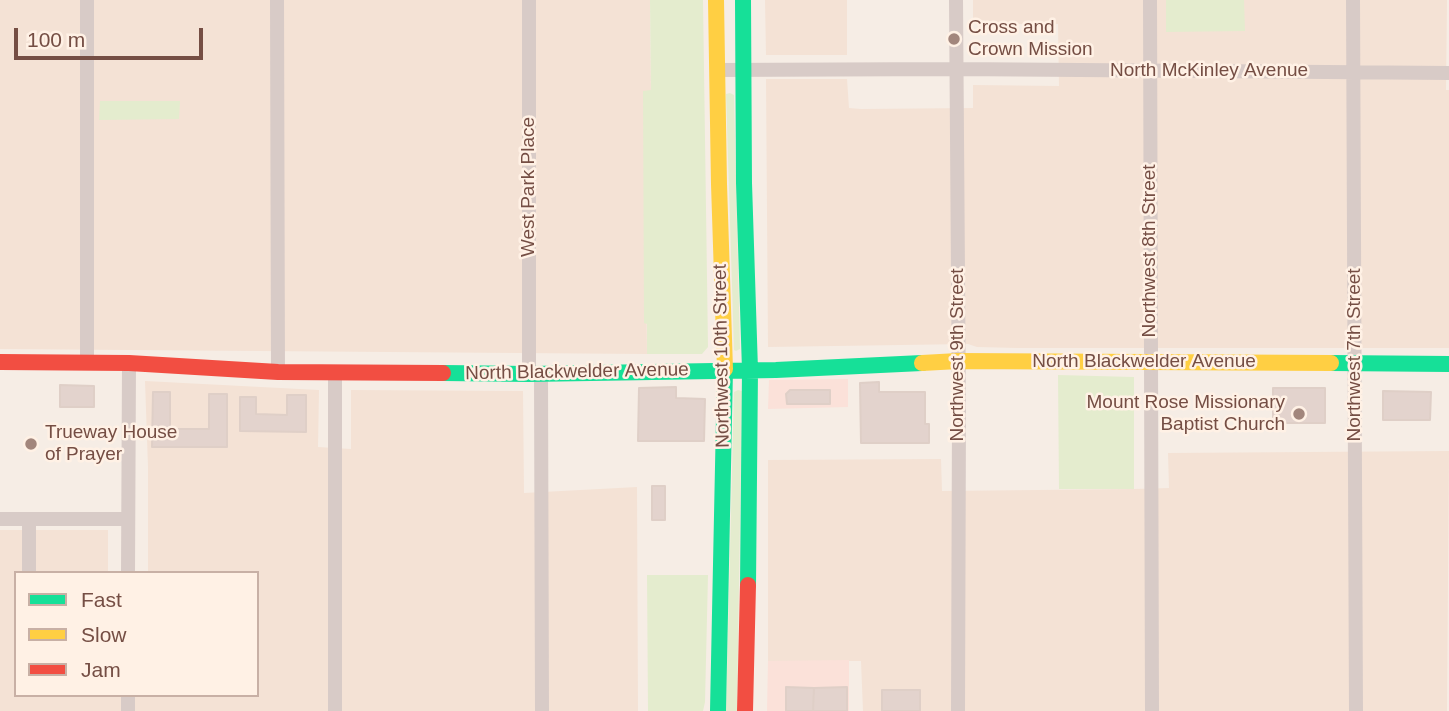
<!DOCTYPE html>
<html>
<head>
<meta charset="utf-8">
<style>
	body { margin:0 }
	#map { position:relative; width:1449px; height:711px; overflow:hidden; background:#f6ede5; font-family:Arial,sans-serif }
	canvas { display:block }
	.legend { position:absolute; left:14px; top:571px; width:245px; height:126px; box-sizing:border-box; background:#fff1e5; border:2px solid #c8b0a5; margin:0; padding:9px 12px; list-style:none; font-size:21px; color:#754e44 }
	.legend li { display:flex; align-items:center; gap:14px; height:35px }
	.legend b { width:35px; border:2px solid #c8b0a5 }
	.scale { position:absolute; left:14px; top:28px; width:189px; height:32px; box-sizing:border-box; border:4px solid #754e44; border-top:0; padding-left:9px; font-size:21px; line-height:24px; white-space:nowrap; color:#754e44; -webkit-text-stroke:5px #fff1e5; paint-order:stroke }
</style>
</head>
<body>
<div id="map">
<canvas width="1449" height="711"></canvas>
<ul class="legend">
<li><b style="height:9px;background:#16e098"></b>Fast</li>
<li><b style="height:9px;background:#ffcf43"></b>Slow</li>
<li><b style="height:9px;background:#f24e42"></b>Jam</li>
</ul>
<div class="scale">100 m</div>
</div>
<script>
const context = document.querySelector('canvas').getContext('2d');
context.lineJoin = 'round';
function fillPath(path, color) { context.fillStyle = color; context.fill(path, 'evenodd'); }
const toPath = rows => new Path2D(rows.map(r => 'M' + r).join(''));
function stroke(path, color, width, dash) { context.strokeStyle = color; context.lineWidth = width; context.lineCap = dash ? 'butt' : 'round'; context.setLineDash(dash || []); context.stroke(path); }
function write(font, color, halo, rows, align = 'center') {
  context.font = font + ' Arial,sans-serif'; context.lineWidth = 5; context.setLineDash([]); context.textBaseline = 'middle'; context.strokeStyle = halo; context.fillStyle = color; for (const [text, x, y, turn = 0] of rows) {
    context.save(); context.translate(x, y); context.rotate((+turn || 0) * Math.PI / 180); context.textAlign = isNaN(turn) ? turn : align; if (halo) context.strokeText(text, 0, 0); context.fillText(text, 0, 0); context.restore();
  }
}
fillPath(toPath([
	[0,0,650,0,651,91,644,91,647,354,0,349],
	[765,0,847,0,847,55,766,55],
	[973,0,1447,0,1446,90,1449,90,1449,348,1017,348,977,347,968,344,768,347,766,79,847,79,849,108,861,109,973,108,973,85,1059,86,1058,24,973,24],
	[145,381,319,390,318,447,351,449,351,390,523,391,524,493,637,487,638,711,0,711,0,530,108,530,108,573,16,573,16,695,257,695,257,573,148,573,148,467],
	[1449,451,1447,711,863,711,861,661,768,661,768,460,941,459,942,491,1134,489,1169,488,1168,453]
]), '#f4e2d5');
fillPath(toPath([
	[848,379,848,407,768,409,769,380],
	[849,660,849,711,767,711,768,661]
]), '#fbe1d9');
fillPath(toPath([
	[650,0,703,0,708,347,702,354,647,354,647,324,644,323,643,91,651,90],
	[1166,0,1244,0,1245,31,1166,32],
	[730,93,734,95,740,349,736,351,734,350,726,94],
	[100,101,180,101,179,119,99,120],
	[1058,375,1134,377,1134,489,1059,489],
	[738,390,742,391,737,711,726,711,734,392],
	[647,575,708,575,705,702,703,711,648,711]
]), '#e4ecce');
const building = toPath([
	[879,382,879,392,925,392,925,424,929,424,929,443,861,443,860,383,879,382],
	[60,385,94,386,94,407,60,407,60,385],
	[676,387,676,398,705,399,704,441,638,441,639,388,676,387],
	[1273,388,1325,388,1325,423,1273,423,1273,388],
	[790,390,830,390,830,404,787,404,786,394,790,390],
	[1383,391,1431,392,1430,420,1383,420,1383,391],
	[153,392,170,392,170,429,209,429,209,394,227,394,227,447,152,447,153,392],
	[287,395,306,395,306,432,240,431,240,397,256,397,256,414,287,415,287,395],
	[652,486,665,486,665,520,652,520,652,486],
	[786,687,814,688,813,711,786,711,786,687],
	[847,687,847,711,813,711,814,688,847,687],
	[882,690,920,690,920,711,882,711,882,690]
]);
fillPath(building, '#e3d3cd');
stroke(building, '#dfcfc7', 2);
stroke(toPath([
	[277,0,278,372],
	[529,0,529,374],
	[956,0,959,410,958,711],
	[1150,0,1152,711],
	[1353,0,1356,711],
	[717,70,956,69,1449,73],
	[87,362,87,0],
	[335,373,335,711],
	[541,374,542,711],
	[0,519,128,519],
	[29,573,29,519],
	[128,573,129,363],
	[128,695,128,711]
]), '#d8cbc7', 14);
stroke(toPath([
	[743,0,744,183,750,370,748,585],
	[1331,363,1449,364],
	[443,373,529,374,776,370,922,363],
	[718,711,725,369]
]), '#16e098', 16);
stroke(toPath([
	[716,0,719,184,725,369],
	[922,363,958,361,1331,363]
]), '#ffcf43', 16);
stroke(toPath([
	[0,362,129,363,278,372,443,373],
	[745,711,748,585]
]), '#f24e42', 16);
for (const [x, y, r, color] of [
	[954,39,7,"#a2867c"],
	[1299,414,7,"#a2867c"],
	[31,444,7,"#a2867c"]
]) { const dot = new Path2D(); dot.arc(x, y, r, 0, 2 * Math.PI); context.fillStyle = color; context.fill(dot); stroke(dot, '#fff1e5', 2.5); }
write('19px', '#754e44', '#fff1e5', [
	["Cross and",968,28],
	["Crown Mission",968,50],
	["Mount Rose Missionary",1285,403,"right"],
	["Baptist Church",1285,425,"right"],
	["Trueway House",45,433],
	["of Prayer",45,455]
], 'left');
write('19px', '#754e44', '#fff1e5', [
	["North McKinley Avenue",1209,71],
	["West Park Place",529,187,-90],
	["Northwest 8th Street",1150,251,-90],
	["Northwest 9th Street",958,355,-90],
	["Northwest 7th Street",1355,355,-90],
	["Northwest 10th Street",722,356,-91],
	["North Blackwelder Avenue",1144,362],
	["North Blackwelder Avenue",577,372,-1]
]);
</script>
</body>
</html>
